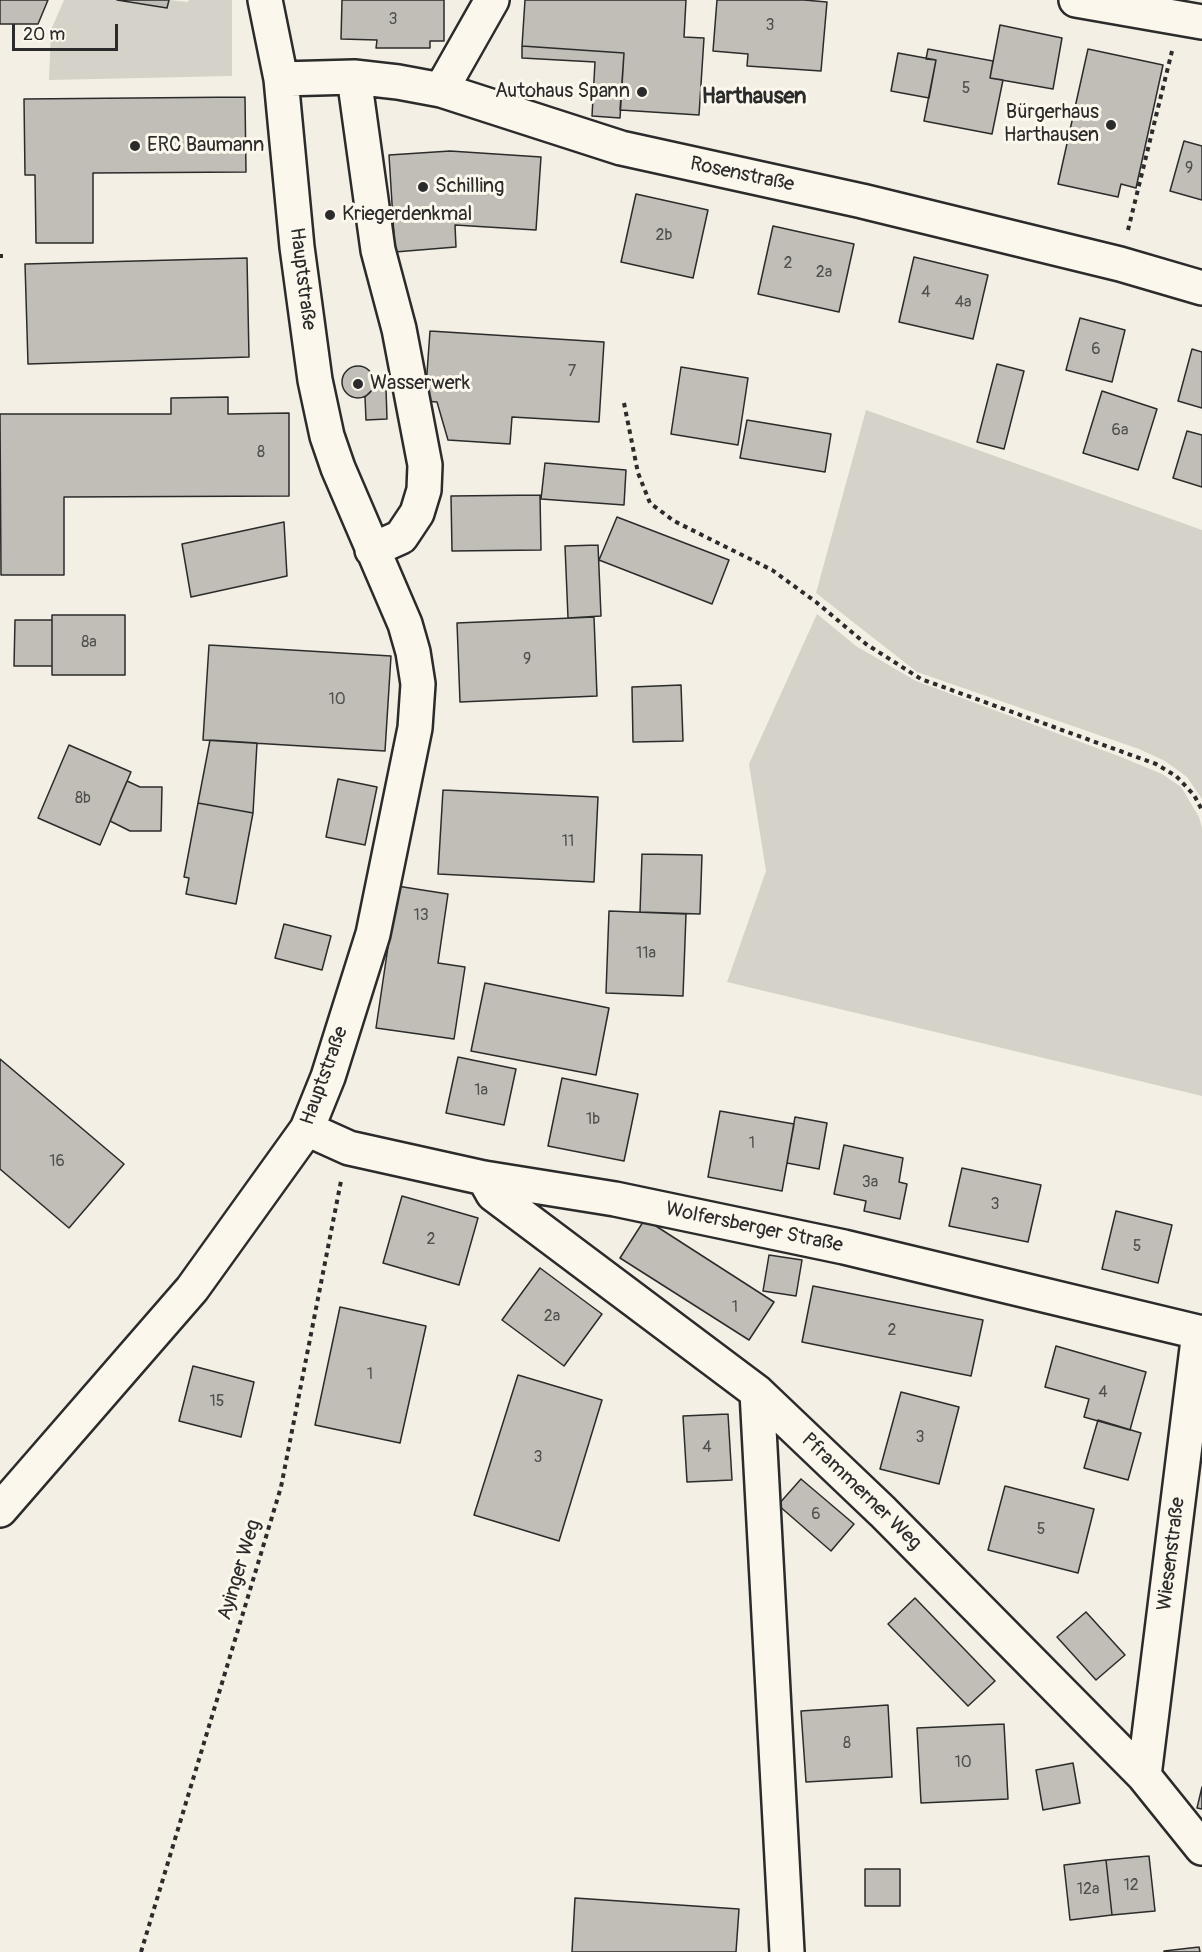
<!DOCTYPE html>
<html>
<head>
<meta charset="utf-8">
<style>
	body { margin:0 }
	#map { position:relative; width:1202px; height:1952px; overflow:hidden; background:#f3efe4; font-family:Pangolin,sans-serif }
	canvas { display:block }
	.scale { position:absolute; left:12px; top:24px; width:106px; height:27px; box-sizing:border-box; border:3px solid #2b2b2b; border-top:0; padding-left:8px; font-size:18px; line-height:21px; white-space:nowrap; color:#2b2b2b; -webkit-text-stroke:4px #fbf7ec; paint-order:stroke }
</style>
</head>
<body>
<div id="map">
<canvas width="1202" height="1952"></canvas>
<div class="scale">20 m</div>
</div>
<script>
const context = document.querySelector('canvas').getContext('2d');
context.lineJoin = 'round';
function fillPath(path, color) { context.fillStyle = color; context.fill(path, 'evenodd'); }
const toPath = rows => new Path2D(rows.map(r => 'M' + r).join(''));
function stroke(path, color, width, dash) { context.strokeStyle = color; context.lineWidth = width; context.lineCap = dash ? 'butt' : 'round'; context.setLineDash(dash || []); context.stroke(path); }
function write(font, color, halo, rows, align = 'center') {
  context.font = font + ' Pangolin,sans-serif'; context.lineWidth = 6; context.setLineDash([]); context.textBaseline = 'middle'; context.strokeStyle = halo; context.fillStyle = color; for (const [text, x, y, turn = 0] of rows) {
    context.save(); context.translate(x, y); context.rotate((+turn || 0) * Math.PI / 180); context.textAlign = isNaN(turn) ? turn : align; if (halo) context.strokeText(text, 0, 0); context.fillText(text, 0, 0); context.restore();
  }
}
fillPath(toPath([
	[64,0,117,0,167,8,169,0,188,2,189,0,232,0,232,76,49,80,51,30],
	[866,410,1202,530,1202,799,1187,777,1165,761,1139,749,917,672,816,593],
	[817,614,856,646,916,681,1121,757,1162,774,1181,787,1199,817,1202,828,1202,1096,727,982,766,871,749,764]
]), '#d5d2c9');
const building = toPath([
	[0,0,48,0,38,24,0,24,0,0],
	[117,0,169,0,167,8,117,0],
	[342,0,444,0,444,41,430,41,430,48,376,48,377,40,341,39,342,0],
	[525,0,686,0,684,37,704,38,699,115,620,110,624,53,522,46,525,0],
	[717,0,804,0,827,2,821,71,747,66,748,54,713,51,717,0],
	[1000,25,1062,38,1053,89,990,78,1000,25],
	[522,46,624,53,620,118,592,116,595,62,522,58,522,46],
	[928,49,993,61,990,78,1003,80,992,134,924,121,936,60,926,59,928,49],
	[1088,49,1163,65,1136,188,1121,184,1118,197,1058,184,1088,49],
	[898,53,936,60,929,98,891,91,898,53],
	[245,97,246,172,93,173,93,243,36,243,35,175,25,175,24,99,245,97],
	[1184,141,1202,146,1202,200,1170,191,1184,141],
	[450,151,541,157,536,230,455,225,456,247,395,252,389,155,450,151],
	[636,194,708,210,693,278,621,262,636,194],
	[773,226,854,244,839,312,758,294,773,226],
	[914,257,988,275,973,339,899,322,914,257],
	[247,258,249,357,28,364,25,264,247,258],
	[1080,318,1125,330,1112,382,1066,370,1080,318],
	[430,331,604,342,599,422,512,417,510,444,448,440,437,402,425,401,430,331],
	[1192,349,1202,352,1202,408,1178,401,1192,349],
	[997,364,1024,371,1004,449,977,442,997,364],
	'342 382a16 16 0 1 1 32 0a16 16 0 1 1-32 0Z',
	[681,367,748,378,738,445,671,434,681,367],
	[374,388,386,388,387,419,366,420,365,397,374,388],
	[1102,391,1157,409,1138,470,1083,453,1102,391],
	[228,397,228,414,289,413,289,496,64,497,64,575,1,575,0,414,171,414,171,398,228,397],
	[747,420,831,434,825,472,740,458,747,420],
	[1187,431,1202,435,1202,487,1173,478,1187,431],
	[545,463,626,470,624,505,541,499,545,463],
	[540,495,541,550,452,551,451,496,540,495],
	[617,517,729,560,712,604,599,560,617,517],
	[284,522,287,576,191,597,182,544,284,522],
	[598,545,601,616,568,618,565,546,598,545],
	[52,615,125,615,125,675,52,675,52,615],
	[594,617,597,696,460,702,457,623,594,617],
	[15,620,52,620,52,666,14,666,15,620],
	[209,645,391,656,385,751,203,740,209,645],
	[681,685,683,741,633,742,632,687,681,685],
	[210,740,257,743,253,813,198,803,210,740],
	[69,745,131,772,100,845,38,818,69,745],
	[338,779,377,787,365,845,326,837,338,779],
	[127,781,140,787,162,787,161,831,130,831,110,821,127,781],
	[443,790,598,797,594,882,438,874,443,790],
	[198,803,253,813,236,904,186,894,189,878,184,877,198,803],
	[642,854,702,855,700,914,640,912,642,854],
	[397,886,448,894,438,963,465,967,454,1039,376,1028,397,886],
	[609,911,686,914,683,996,606,993,609,911],
	[284,924,331,936,322,970,275,958,284,924],
	[485,983,609,1008,596,1075,471,1051,485,983],
	[458,1057,516,1069,504,1125,446,1113,458,1057],
	[0,1059,124,1164,69,1228,0,1169,0,1059],
	[562,1078,638,1094,624,1161,548,1146,562,1078],
	[720,1111,794,1124,782,1191,708,1177,720,1111],
	[795,1117,827,1123,819,1169,787,1163,795,1117],
	[844,1145,903,1158,899,1182,907,1184,900,1219,864,1211,866,1201,834,1194,844,1145],
	[962,1168,1041,1185,1028,1242,949,1226,962,1168],
	[402,1196,478,1218,459,1285,383,1263,402,1196],
	[1116,1211,1172,1225,1158,1283,1102,1269,1116,1211],
	[645,1219,774,1302,749,1340,620,1258,645,1219],
	[769,1255,802,1260,796,1296,763,1291,769,1255],
	[540,1268,602,1314,564,1366,502,1320,540,1268],
	[813,1286,983,1320,971,1376,802,1342,813,1286],
	[340,1307,426,1326,400,1443,315,1425,340,1307],
	[1056,1346,1146,1372,1130,1430,1084,1417,1089,1399,1045,1387,1056,1346],
	[193,1366,254,1382,241,1437,179,1421,193,1366],
	[518,1375,602,1400,559,1541,474,1515,518,1375],
	[901,1392,959,1407,939,1484,880,1469,901,1392],
	[728,1414,732,1480,687,1482,683,1416,728,1414],
	[1098,1420,1141,1433,1128,1480,1084,1468,1098,1420],
	[801,1479,854,1524,831,1551,778,1505,801,1479],
	[1005,1486,1094,1509,1078,1573,988,1550,1005,1486],
	[915,1598,995,1681,968,1706,888,1624,915,1598],
	[1086,1612,1125,1655,1096,1680,1057,1637,1086,1612],
	[888,1705,892,1777,806,1782,801,1711,888,1705],
	[1004,1724,1008,1799,921,1803,917,1728,1004,1724],
	[1073,1763,1080,1803,1043,1810,1036,1770,1073,1763],
	[1202,1787,1202,1809,1197,1808,1202,1787],
	[1149,1856,1155,1911,1112,1915,1106,1860,1149,1856],
	[1106,1860,1112,1915,1070,1920,1064,1865,1106,1860],
	[865,1869,900,1869,900,1906,865,1906,865,1869],
	[575,1898,739,1909,736,1952,572,1952,575,1898],
	[1199,1947,1200,1952,1164,1952,1164,1951,1199,1947]
]);
fillPath(building, '#c0beb6');
stroke(building, '#2b2b2b', 1.5);
const minor = toPath([
	[1076,0,1202,22],
	[354,77,378,250,399,329,425,465,424,490,417,513,401,537,372,550],
	[281,79,354,77,398,82,441,90,621,148,862,201,1120,264,1202,288],
	[441,90,492,0],
	[307,1129,349,1148,484,1178,615,1199,844,1247,1202,1333],
	[484,1178,493,1194,757,1392,883,1512,1144,1776,1202,1848],
	[757,1392,787,1952],
	[0,1510,192,1289,307,1129,328,1077,373,934,415,728,418,684,413,652,405,624,338,468,327,436,315,380,297,247,281,79,265,0],
	[1144,1776,1199,1332]
]);
stroke(minor, '#2b2b2b', 38);
stroke(toPath([
	[1128,230,1172,51],
	[0,256,3,256],
	[624,403,638,473,650,503,674,521,772,570,816,602,866,644,921,679,1156,764,1176,776,1194,795,1202,810],
	[141,1952,281,1487,341,1181]
]), '#2b2b2b', 4, [4.5, 4.5]);
stroke(minor, '#fbf7ec', 33);
for (const [x, y, r, color] of [
	[642,92,6,"#2b2b2b"],
	[1111,125,6,"#2b2b2b"],
	[135,146,6,"#2b2b2b"],
	[423,187,6,"#2b2b2b"],
	[330,215,6,"#2b2b2b"],
	[358,384,6,"#2b2b2b"]
]) { const dot = new Path2D(); dot.arc(x, y, r, 0, 2 * Math.PI); context.fillStyle = color; context.fill(dot); stroke(dot, '#fbf7ec', 2); }
write('16px', '#50504e', null, [
	["3",393,20],
	["3",770,26],
	["5",966,89],
	["9",1189,169],
	["2b",664,236],
	["2",788,264],
	["2a",824,273],
	["4",926,293],
	["4a",963,303],
	["6",1096,350],
	["7",572,372],
	["6a",1120,431],
	["8",261,453],
	["8a",89,643],
	["9",527,660],
	["10",337,700],
	["8b",83,799],
	["11",568,842],
	["13",421,916],
	["11a",646,954],
	["1a",481,1091],
	["1b",593,1120],
	["1",752,1144],
	["16",57,1162],
	["3a",870,1183],
	["3",995,1205],
	["2",431,1240],
	["5",1137,1247],
	["1",735,1308],
	["2a",552,1317],
	["2",892,1331],
	["1",370,1375],
	["4",1103,1393],
	["15",217,1402],
	["3",920,1438],
	["4",707,1448],
	["3",538,1458],
	["6",816,1515],
	["5",1041,1530],
	["8",847,1744],
	["10",963,1763],
	["12",1131,1886],
	["12a",1088,1890]
]);
write('20px', '#2b2b2b', '#fbf7ec', [
	["Autohaus Spann",630,92,"right"],
	["Bürgerhaus",1099,113,"right"],
	["Harthausen",1099,136,"right"],
	["ERC Baumann",147,146],
	["Schilling",435,187],
	["Kriegerdenkmal",342,215],
	["Wasserwerk",370,384]
], 'left');
write('20px', '#2b2b2b', '#fbf7ec', [
	["Rosenstraße",742,175,12],
	["Hauptstraße",302,279,83],
	["Hauptstraße",325,1076,-70],
	["Wolfersberger Straße",754,1228,12],
	["Pframmerner Weg",861,1492,44],
	["Wiesenstraße",1172,1554,-83],
	["Ayinger Weg",240,1570,-73]
]);
write('bold 22px', '#2b2b2b', '#fbf7ec', [
	["Harthausen",754,97]
]);
</script>
</body>
</html>
